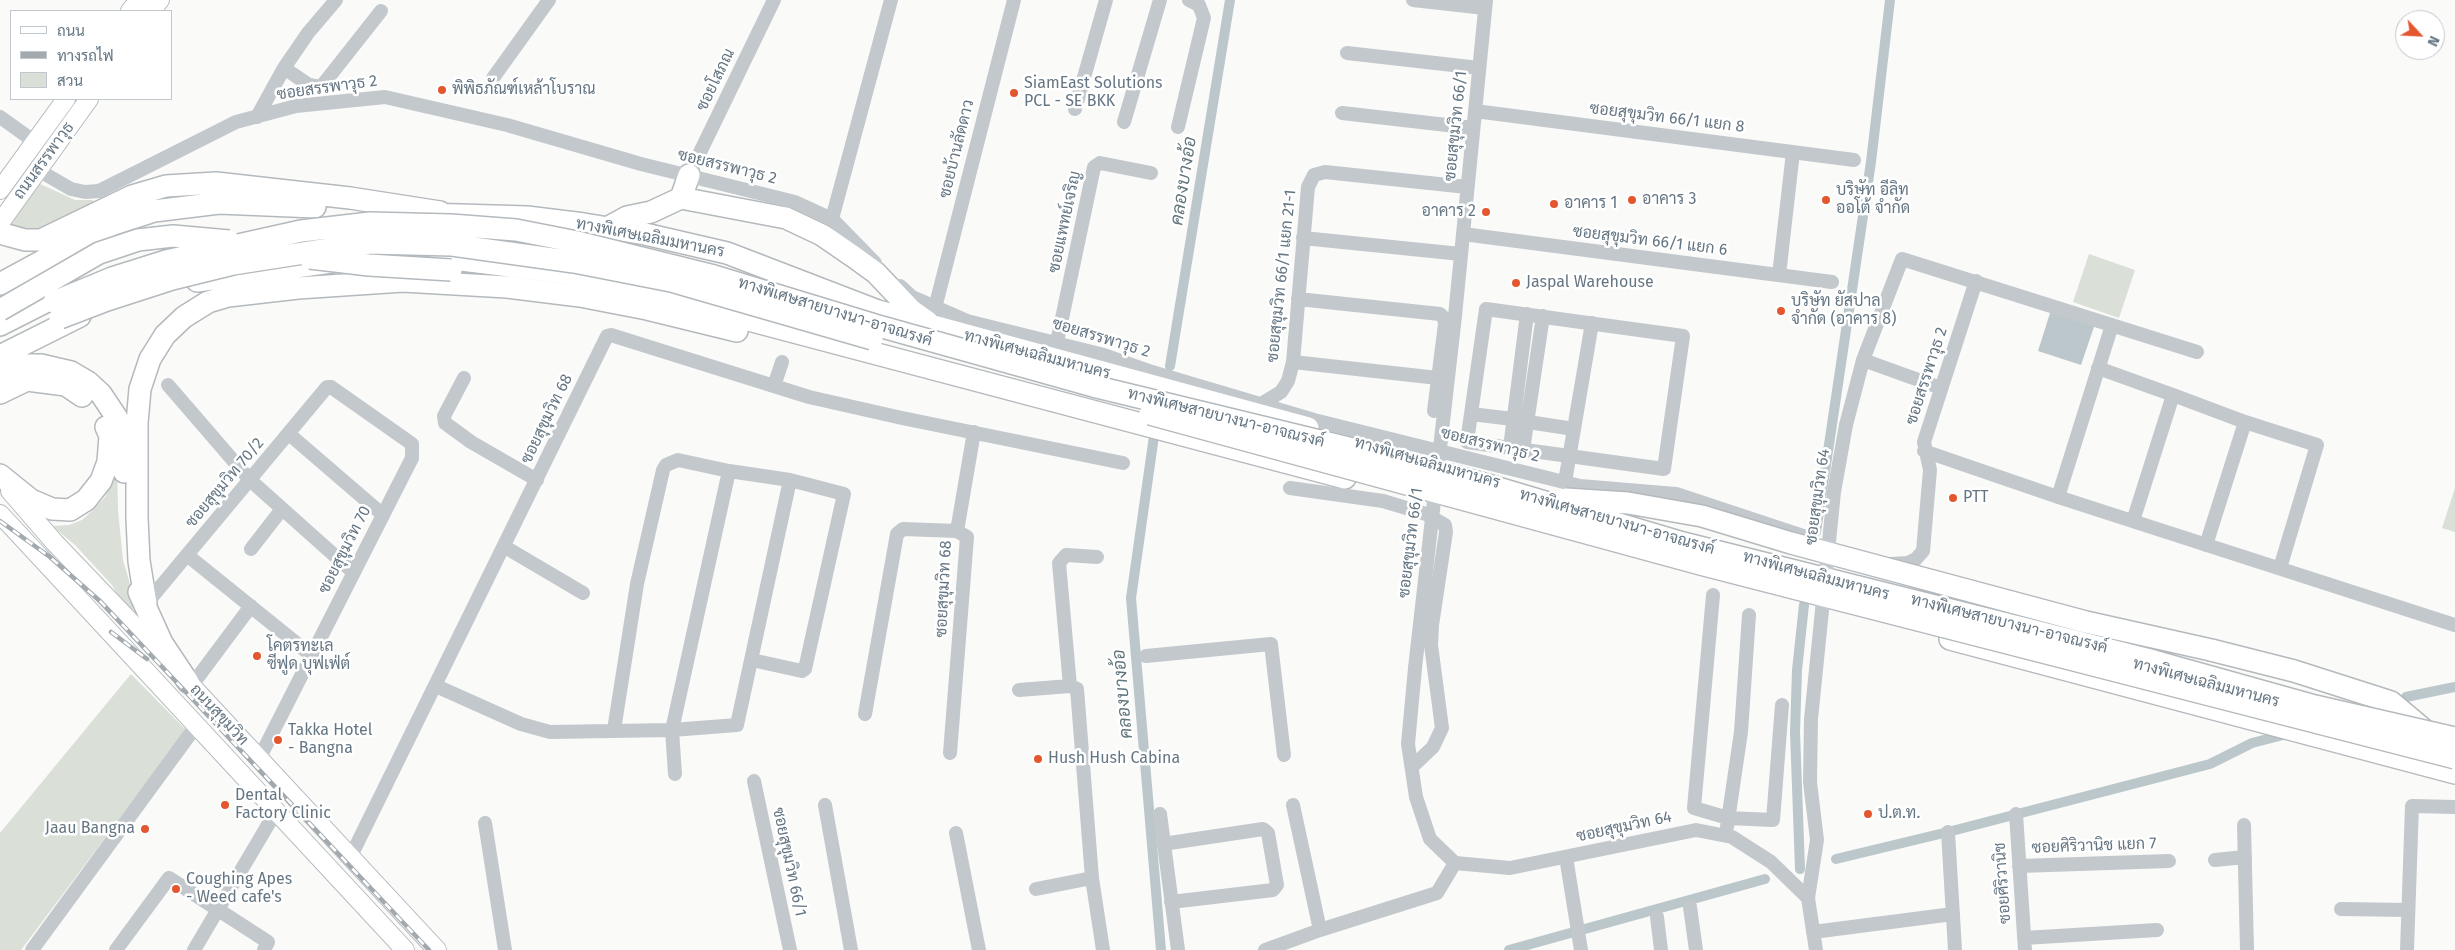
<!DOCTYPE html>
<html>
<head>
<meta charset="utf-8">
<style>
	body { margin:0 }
	#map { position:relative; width:2455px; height:950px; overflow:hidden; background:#fafaf8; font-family:"Fira Sans",Sarabun,sans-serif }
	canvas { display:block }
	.legend { position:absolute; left:10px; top:10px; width:162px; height:90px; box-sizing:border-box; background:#fff; border:1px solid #c1c8cd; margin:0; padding:6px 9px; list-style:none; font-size:15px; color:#657683 }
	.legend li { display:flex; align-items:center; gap:10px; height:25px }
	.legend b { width:25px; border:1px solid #c1c8cd }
	.north { position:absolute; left:2395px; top:10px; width:50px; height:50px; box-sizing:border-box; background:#fff; border:1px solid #c1c8cd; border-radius:50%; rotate:115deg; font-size:14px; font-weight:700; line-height:20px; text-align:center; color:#657683 }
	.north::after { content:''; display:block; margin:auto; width:18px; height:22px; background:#e4572e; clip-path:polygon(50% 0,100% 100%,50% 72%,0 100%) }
</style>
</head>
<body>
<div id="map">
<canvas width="2455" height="950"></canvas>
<ul class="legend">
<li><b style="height:6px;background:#fff"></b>ถนน</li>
<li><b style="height:6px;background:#a2aab0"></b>ทางรถไฟ</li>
<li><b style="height:14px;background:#dadfd7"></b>สวน</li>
</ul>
<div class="north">N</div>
</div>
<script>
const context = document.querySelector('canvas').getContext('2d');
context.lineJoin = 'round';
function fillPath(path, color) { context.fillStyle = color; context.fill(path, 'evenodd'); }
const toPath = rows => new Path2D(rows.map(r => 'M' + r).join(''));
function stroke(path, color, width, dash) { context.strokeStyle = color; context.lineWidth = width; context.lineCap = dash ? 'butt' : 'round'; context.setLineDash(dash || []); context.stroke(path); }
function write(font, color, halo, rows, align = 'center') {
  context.font = font + ' "Fira Sans",Sarabun,sans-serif'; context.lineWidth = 5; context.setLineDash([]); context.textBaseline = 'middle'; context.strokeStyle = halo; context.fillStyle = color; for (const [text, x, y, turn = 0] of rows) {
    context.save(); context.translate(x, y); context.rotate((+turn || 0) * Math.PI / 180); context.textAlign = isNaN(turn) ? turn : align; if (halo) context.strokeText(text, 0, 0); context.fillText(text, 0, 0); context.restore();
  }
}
fillPath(toPath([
	[36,182,75,200,93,200,94,207,32,238,1,228],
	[2089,254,2135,270,2119,318,2073,302],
	[117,465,118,510,123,560,136,605,131,612,126,610,112,585,75,545,52,526,69,525,82,520,92,511,105,497,112,483],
	[2455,488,2455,532,2442,528],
	[131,674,186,730,21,950,0,950,0,833]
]), '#dadfd7');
fillPath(toPath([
	[2051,310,2095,324,2081,365,2038,351]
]), '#bbc7cb');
stroke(toPath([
	[1170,366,1230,0],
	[1154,436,1131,598,1161,950],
	[1816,532,1871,162,1890,0],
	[2406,697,2455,687],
	[1836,859,1948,832,2210,764,2252,743,2283,735],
	[1800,869,1795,732,1797,670,1804,605],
	[1509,950,1765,879]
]), '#bbc7cb', 10);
const major = toPath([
	[130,11,139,0],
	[151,11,160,0],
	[0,190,66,99],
	[0,223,89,99],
	[10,491,55,543,188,682,437,950],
	[0,514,405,950]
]);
const highway = toPath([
	[681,198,689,175],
	[426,214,527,217,584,224,645,234,727,253,878,311,1308,428],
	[605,229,627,217,651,212,681,198,786,218,822,235,854,257,876,273,911,310,928,322],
	[0,233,25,240,41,240,132,196,166,186,216,183,350,198,440,212],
	[406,257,453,259,575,274,1345,478],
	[197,281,331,262],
	[0,284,92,234,114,224,154,211,219,203,315,207],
	[0,325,69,290],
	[0,356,80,316],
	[0,378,27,365,41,365,71,372,88,382,101,394,117,418,122,437,124,472],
	[0,393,27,380,66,385,82,396],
	[0,475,31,500,52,509,70,510,86,500,101,481,108,462,110,436,106,427],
	[139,592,162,643,188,682],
	[146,604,139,561,137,518,137,423,140,389,150,359,165,335,184,317,208,302,228,296,298,288,403,281,507,287,580,296,647,309,737,331],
	[1950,639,2455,773],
	[2211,650,2294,671,2391,702,2429,734]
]);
stroke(major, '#b5babe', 20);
stroke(highway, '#b4b9bd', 24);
stroke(toPath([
	[1413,0,1485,8],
	[1347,53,1479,68],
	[284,68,309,85,321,87,381,11],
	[493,78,549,0],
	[1075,109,1106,0],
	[1475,111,1854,160],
	[1342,113,1473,128],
	[0,117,35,142],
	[257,117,284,68,308,33,336,0],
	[1124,122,1160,0],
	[1178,127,1204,18,1199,5,1189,0],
	[38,170,71,189,85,192,99,191,236,122,296,106,385,97,507,125,641,164,795,202,832,219,875,263],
	[689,175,774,0],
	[832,219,891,0],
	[1463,234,1832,282],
	[1303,238,1461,254],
	[1779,275,1793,152],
	[900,286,912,297,967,321,1104,355,1152,372,1314,420,1580,486,1676,494,1812,539],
	[1298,299,1440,314,1444,318,1445,324,1434,411],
	[935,308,1014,0],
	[1486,309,1683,336,1664,469,1467,442,1486,309],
	[1455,316,1486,0],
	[1057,342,1094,167,1100,163,1151,173],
	[1863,360,1941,388],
	[1293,362,1438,378],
	[2098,368,2173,395],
	[464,378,444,416,445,423,471,442,537,480],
	[168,385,250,480,353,572],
	[774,386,782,362],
	[1261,404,1281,392,1288,381,1293,362,1308,187,1314,175,1325,172,1467,187],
	[1471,414,1513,419],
	[1528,422,1574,429],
	[1846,425,1863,360,1902,259,2197,352],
	[289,434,382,514],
	[1510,448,1527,314],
	[1523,450,1543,316],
	[1924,451,2058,497,2455,625],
	[1565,482,1592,323],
	[1290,488,1383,501,1426,514,1445,525,1446,532,1432,625,1431,645,1442,728,1433,747,1412,767],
	[2058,497,2112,325],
	[2133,521,2173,395,2245,422],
	[2206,545,2245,422,2317,445,2280,568],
	[505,547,583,593],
	[251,549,282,509],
	[187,555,311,655],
	[1890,564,1908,563,1916,559,1923,551,1930,470,1924,442,1976,281],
	[1713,595,1694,808,1728,818,1773,820,1782,705],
	[146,604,327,387,331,387,412,444,412,458,259,759],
	[1146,656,1271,644,1284,755],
	[1415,668,1408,744,1416,797,1430,839,1455,863],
	[192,685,251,606],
	[436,686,521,724,550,732,672,730,737,725,790,480],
	[1070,686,1059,563,1066,555,1097,557],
	[1019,690,1070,686,1077,689,1092,878,1103,950],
	[865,714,897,534,903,529,957,531],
	[614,730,637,584,663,470,666,465,678,460,729,471,790,480,844,494,805,669,802,671,752,660],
	[950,753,967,537,957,531,974,432],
	[675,774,672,730,729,471],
	[754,781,790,950],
	[825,805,851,950],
	[1293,805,1320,930],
	[1160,814,1178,950],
	[2016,814,2025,950],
	[485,823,505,950],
	[2244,825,2247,950],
	[1727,827,1741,732,1749,615],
	[1948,832,1955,950],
	[956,833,979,950],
	[1163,844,1263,829,1268,833,1277,885,1273,890,1171,902],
	[1566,857,1581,950],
	[350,858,607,336,611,335,809,397,902,418,1123,463],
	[2215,860,2245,857],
	[1455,863,1510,868,1696,830,1732,837,1771,862,1808,898,1816,950],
	[2019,866,2169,861],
	[1036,889,1092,878],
	[1808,898,1817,840,1810,782,1811,719],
	[1690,907,1696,950],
	[2341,909,2408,910],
	[1657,917,1661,950],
	[1813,932,1953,914],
	[2024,938,2157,930],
	[32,950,196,726],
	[116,950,169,878,268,942,264,950],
	[194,950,275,813],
	[1265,950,1320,930,1437,893,1455,863],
	[2407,950,2412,806,2455,807]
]), '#c3c8cc', 14);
stroke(major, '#fff', 18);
stroke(highway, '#fff', 21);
const rail = toPath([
	[0,521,50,557,101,602,429,950],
	[111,632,147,659]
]);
stroke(rail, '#a2aab0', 4.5);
stroke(rail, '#fff', 2.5, [8]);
const highwayBridge = toPath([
	[310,258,369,265,451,270],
	[54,302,112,278,166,261,301,231,370,223,451,225,516,230,577,242,714,276,875,325,1093,386,1365,452,1488,485,1683,543,2154,661,2315,706,2455,738],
	[0,310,99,253,138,240,173,236,229,241],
	[60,318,107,300,172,279,233,264,368,243,452,245,574,262,671,281,872,339],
	[1150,414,1704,565,2455,758],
	[1566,499,1628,503,1702,516,1791,543,2086,622,2211,650]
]);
stroke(highwayBridge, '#b4b9bd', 24, []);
stroke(toPath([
	[1415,668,1455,316],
	[1811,719,1834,492,1846,425]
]), '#c3c8cc', 14);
stroke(highwayBridge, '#fff', 21);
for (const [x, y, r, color] of [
	[442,90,5,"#e4572e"],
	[1014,93,5,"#e4572e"],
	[1632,200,5,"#e4572e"],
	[1826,200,5,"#e4572e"],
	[1554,204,5,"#e4572e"],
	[1486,212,5,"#e4572e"],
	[1516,283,5,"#e4572e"],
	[1781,311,5,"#e4572e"],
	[1953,498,5,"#e4572e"],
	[257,656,5,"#e4572e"],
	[278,740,5,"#e4572e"],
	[1038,759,5,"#e4572e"],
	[225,805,5,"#e4572e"],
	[1868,814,5,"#e4572e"],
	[145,829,5,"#e4572e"],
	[176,889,5,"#e4572e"]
]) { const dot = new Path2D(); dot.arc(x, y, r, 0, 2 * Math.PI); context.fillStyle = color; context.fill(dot); stroke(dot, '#fff', 2); }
write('16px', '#657683', '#fff', [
	["ซอยโสภณ",716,80,-64],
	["ซอยสรรพาวุธ 2",327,88,-8],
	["ซอยสุขุมวิท 66/1 แยก 8",1667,118,7],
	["ซอยสุขุมวิท 66/1",1456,126,-84],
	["ซอยบ้านลัดดาว",957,149,-76],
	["ถนนสรรพาวุธ",44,161,-54],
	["ซอยสรรพาวุธ 2",727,167,14],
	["ซอยแพทย์เจริญ",1065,222,-78],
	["ทางพิเศษเฉลิมมหานคร",650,238,11],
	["ซอยสุขุมวิท 66/1 แยก 6",1650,241,7],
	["ซอยสุขุมวิท 66/1 แยก 21-1",1282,276,-84],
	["ทางพิเศษสายบางนา-อาจณรงค์",835,312,17],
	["ซอยสรรพาวุธ 2",1101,338,17],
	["ทางพิเศษเฉลิมมหานคร",1037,355,15],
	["ซอยสรรพาวุธ 2",1927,376,-72],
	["ทางพิเศษสายบางนา-อาจณรงค์",1226,418,14],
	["ซอยสุขุมวิท 68",547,419,-64],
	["ซอยสรรพาวุธ 2",1490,445,14],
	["ทางพิเศษเฉลิมมหานคร",1427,463,16],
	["ซอยสุขุมวิท 70/2",225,483,-50],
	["ซอยสุขุมวิท 64",1818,497,-82],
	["ทางพิเศษสายบางนา-อาจณรงค์",1617,522,16],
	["ซอยสุขุมวิท 66/1",1411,543,-83],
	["ซอยสุขุมวิท 70",345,550,-63],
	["ทางพิเศษเฉลิมมหานคร",1816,576,15],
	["ซอยสุขุมวิท 68",944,589,-87],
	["ทางพิเศษสายบางนา-อาจณรงค์",2009,624,14],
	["ทางพิเศษเฉลิมมหานคร",2206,683,15],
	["ถนนสุขุมวิท",219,715,47],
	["ซอยสุขุมวิท 64",1624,827,-12],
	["ซอยศิริวานิช แยก 7",2094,846,-2],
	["ซอยสุขุมวิท 66/1",789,862,78],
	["ซอยศิริวานิช",2003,883,-94]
]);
write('16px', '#657683', '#fff', [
	["SiamEast Solutions",1024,84],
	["PCL - SE BKK",1024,102],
	["พิพิธภัณฑ์เหล้าโบราณ",452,90],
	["บริษัท อีลิท",1836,191],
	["ออโต้ จำกัด",1836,209],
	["อาคาร 3",1642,200],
	["อาคาร 1",1564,204],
	["อาคาร 2",1476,212,"right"],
	["Jaspal Warehouse",1526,283],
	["บริษัท ยัสปาล",1791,302],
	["จำกัด (อาคาร 8)",1791,320],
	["PTT",1963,498],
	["โคตรทะเล",267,647],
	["ซีฟูด บุฟเฟ่ต์",267,665],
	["Takka Hotel",288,731],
	["- Bangna",288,749],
	["Hush Hush Cabina",1048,759],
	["Dental",235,796],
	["Factory Clinic",235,814],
	["ป.ต.ท.",1878,814],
	["Jaau Bangna",135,829,"right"],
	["Coughing Apes",186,880],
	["- Weed cafe's",186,898]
], 'left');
write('italic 18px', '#60757c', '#fff', [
	["คลองบางอ้อ",1184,181,-81],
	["คลองบางอ้อ",1123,694,-95]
]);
</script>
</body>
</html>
